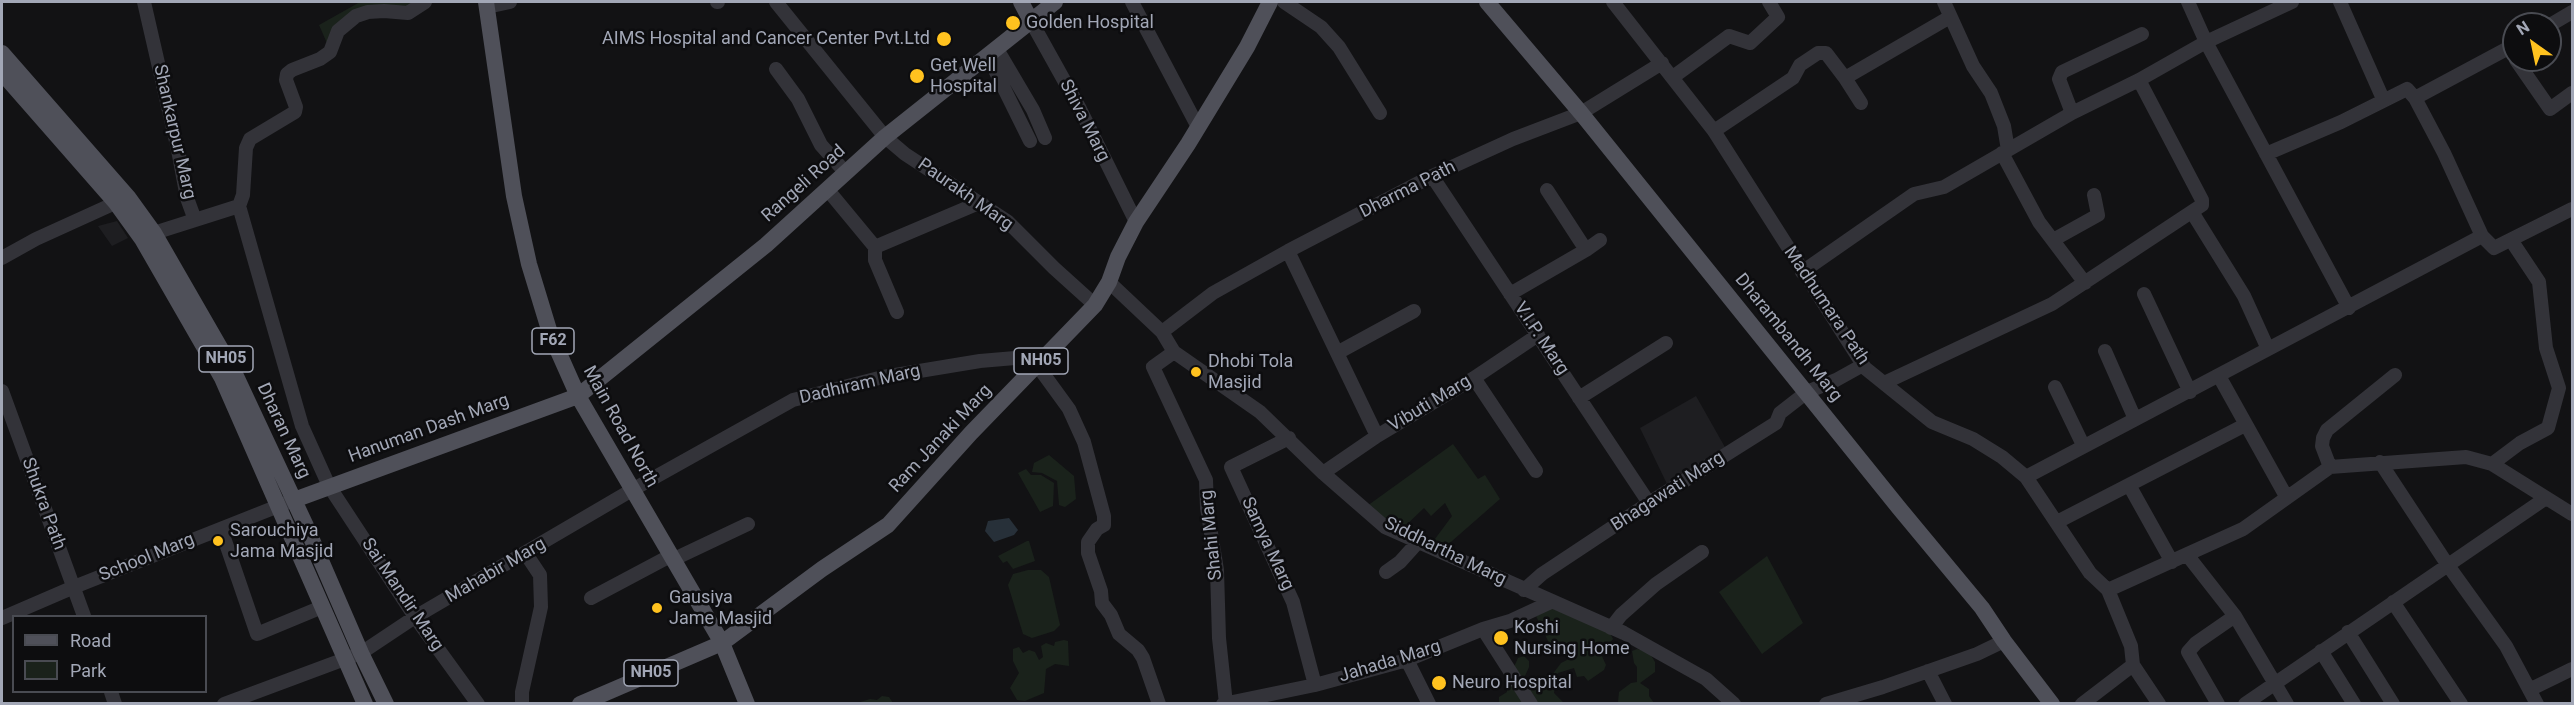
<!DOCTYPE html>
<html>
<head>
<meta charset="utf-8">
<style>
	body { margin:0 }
	#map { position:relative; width:2574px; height:705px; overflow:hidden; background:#121214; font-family:Roboto,sans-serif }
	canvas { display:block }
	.frame { position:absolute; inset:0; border:3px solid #a2a7b6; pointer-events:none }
	.legend { position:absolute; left:12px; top:615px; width:195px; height:78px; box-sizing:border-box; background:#0d0d0f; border:2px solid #494b52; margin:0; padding:8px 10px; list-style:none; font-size:18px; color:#a2a7b6 }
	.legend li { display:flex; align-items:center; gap:12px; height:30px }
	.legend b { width:30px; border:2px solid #494b52 }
	.north { position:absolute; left:2502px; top:12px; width:60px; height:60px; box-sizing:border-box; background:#0d0d0f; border:2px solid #494b52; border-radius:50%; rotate:327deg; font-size:16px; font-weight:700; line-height:24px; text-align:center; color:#a2a7b6 }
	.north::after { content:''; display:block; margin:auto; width:21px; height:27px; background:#ffc21f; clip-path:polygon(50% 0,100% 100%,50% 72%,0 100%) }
</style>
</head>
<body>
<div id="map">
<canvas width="2574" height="705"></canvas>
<div class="frame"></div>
<ul class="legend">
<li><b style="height:8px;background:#4f5059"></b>Road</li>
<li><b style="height:16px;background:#1a221b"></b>Park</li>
</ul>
<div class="north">N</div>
</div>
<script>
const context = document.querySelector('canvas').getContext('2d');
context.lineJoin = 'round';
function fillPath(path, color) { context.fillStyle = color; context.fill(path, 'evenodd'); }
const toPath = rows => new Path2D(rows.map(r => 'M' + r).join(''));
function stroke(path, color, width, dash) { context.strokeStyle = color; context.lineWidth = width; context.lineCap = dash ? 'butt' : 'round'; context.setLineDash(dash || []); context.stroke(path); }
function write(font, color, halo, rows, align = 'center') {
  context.font = font + ' Roboto,sans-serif'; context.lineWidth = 5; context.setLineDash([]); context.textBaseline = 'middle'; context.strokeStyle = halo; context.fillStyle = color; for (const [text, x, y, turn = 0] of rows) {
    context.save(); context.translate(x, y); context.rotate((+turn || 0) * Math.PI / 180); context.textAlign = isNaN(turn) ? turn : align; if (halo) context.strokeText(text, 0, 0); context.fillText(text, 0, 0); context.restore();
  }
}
fillPath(toPath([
	[117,221,128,238,112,246,98,226],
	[1696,396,1726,449,1667,484,1640,428]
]), '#1e1e21');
fillPath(toPath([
	[360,2,425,2,350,22,330,50,319,25],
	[1453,444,1478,479,1485,475,1500,499,1444,548,1432,543,1452,516,1445,503,1431,516,1424,508,1401,530,1367,506],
	[1049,455,1074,476,1076,499,1065,507,1059,505,1057,481,1042,473,1032,472,1034,463],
	[1026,469,1031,475,1041,475,1054,483,1053,506,1040,512,1018,473],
	[1027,541,1029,541,1035,561,1013,569,1007,561,1003,563,998,556],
	[1767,556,1803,623,1762,654,1719,592],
	[1028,570,1041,570,1049,577,1060,625,1054,631,1032,638,1023,634,1008,585,1013,574],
	[1551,608,1609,631,1613,639,1601,654,1606,665,1604,670,1588,681,1584,676,1577,677,1574,668,1558,673,1551,686,1555,687,1554,693,1564,703,1499,704,1499,697,1507,692,1507,685,1513,683,1514,667,1518,658,1524,656,1529,661,1529,667,1525,676,1531,683,1535,680,1549,679,1561,663,1567,660,1569,656,1549,643,1536,616],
	[1064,640,1068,641,1069,666,1055,664,1046,669,1044,693,1025,701,1017,700,1010,688,1019,673,1013,661,1013,649,1019,647,1023,653,1029,650,1035,652,1039,660,1043,657,1041,646,1046,643,1054,646,1055,642],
	[1637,649,1649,652,1655,662,1655,672,1640,683,1649,689,1649,696,1654,703,1618,702,1619,692,1631,683,1637,682,1637,667,1634,663,1632,651],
	[882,696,889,697,893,703,857,703,870,699,877,700]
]), '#1a221b');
fillPath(toPath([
	[1009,518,1018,530,1014,535,994,542,985,531,988,521]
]), '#273039');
stroke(toPath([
	[144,2,178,150,187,198,195,220,154,233],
	[425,2,408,13,384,11,368,12,356,16,338,31,330,52,320,59,292,70,287,74,286,80,296,107,295,112,250,139,246,148,243,195,239,206,302,426,329,486,415,617,478,704],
	[717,2,718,2],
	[776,2,885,137,905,154,1007,221,1054,268,1095,305],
	[1132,2,1198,127],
	[1284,2,1321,27,1339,47,1380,113],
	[1613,2,1714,131,1865,368,1932,422,1973,439,2002,457,2026,477,2090,573,2108,590,2131,646,2133,665,2082,704],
	[1944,2,1973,66,1991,93,2004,126,2008,150],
	[2188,2,2206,42,2349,308],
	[2340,2,2383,99],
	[487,7,510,2],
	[1031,21,1080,109,1136,222],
	[2550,25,2572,12],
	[997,49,1033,110,1045,138],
	[988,56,1030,141],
	[2516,60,2550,109,2572,93],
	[776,69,798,99,821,145,846,173],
	[1673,77,1729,36,1750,43,1778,17,1769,2],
	[1845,78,1861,103],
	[2415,98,2444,153,2482,236,2494,248,2572,209],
	[2072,113,2059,79,2062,72,2142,34],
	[1714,131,1793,78,1800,65,1818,53,1826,53,1845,78,1950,17],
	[2002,153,2039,222,2085,283],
	[2266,154,2341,122,2407,89,2415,98,2514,45],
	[1432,176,1649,503],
	[827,189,875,247,981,202],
	[2192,212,2244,296,2268,349],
	[195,220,239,206],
	[2053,240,2098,215,2094,195],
	[875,247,875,260,897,312],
	[1586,250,1600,240],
	[1288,251,1377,436],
	[2,258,36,239,124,199],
	[1802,272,1914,194,1944,187,2072,113,2139,80,2206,42,2292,2],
	[1109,282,1162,332,1174,352,1260,412,1323,473,1385,527,1624,633,1706,679,1734,704],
	[1510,294,1586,250,1547,190],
	[2144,294,2190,392],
	[1162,332,1213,293,1288,251,1432,176,1513,139,1581,113,1662,63],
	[2105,351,2135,419],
	[1174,352,1153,367,1206,480,1207,508,1217,570,1219,638,1226,704],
	[1337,353,1414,311],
	[2219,376,2287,498],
	[1474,378,1536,471],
	[1884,383,2052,304,2202,205,2202,200,2139,80],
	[2055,387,2083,445],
	[2,391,84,616],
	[1579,398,1666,343],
	[1289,438,1231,467,1293,602,1315,685],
	[2380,462,2447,564,2506,646,2537,704],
	[2492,464,2520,443,2548,428,2559,388,2546,348,2539,282,2511,240],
	[2330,467,2322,446,2323,438,2327,430,2395,375],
	[1323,473,1377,436,1474,378,1538,335],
	[2026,477,2482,236],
	[2129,485,2172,562],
	[2057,522,2245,425],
	[221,529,257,634,322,607],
	[2188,556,2235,616,2287,704],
	[672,560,748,524],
	[1386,572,1400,562,1418,542],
	[1524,590,1542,574,1649,503,1776,423,1780,413,1807,392,1836,380,1863,365],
	[2108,590,2243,529,2330,467,2466,457,2492,464,2572,514],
	[591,598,670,556],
	[2393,602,2461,704],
	[2,618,74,587,286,503],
	[1611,628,1621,615,1656,584,1702,552],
	[1483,629,1531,704],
	[2348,632,2393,704],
	[2321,651,2354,704],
	[1407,660,1429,704],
	[2133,665,2159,704],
	[1928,671,1945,704],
	[2531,689,2572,669],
	[111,692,115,704],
	[224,704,361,653,415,617,632,490,793,400,883,377,980,361,1015,358,1037,365,1069,409,1084,442,1104,516,1104,525,1097,529,1088,542,1088,553,1101,591,1102,603,1111,615,1119,634,1138,650,1143,658,1159,704],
	[522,704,522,692,541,607,540,575,526,554],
	[1223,704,1315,685,1407,660,1483,629,1510,621,1551,602],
	[1826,704,1883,687,1977,654,2004,641],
	[2218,704,2188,652,2196,643,2235,616],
	[2245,704,2546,498]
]), '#333339', 14);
stroke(toPath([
	[486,2,514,196,529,264,550,333,578,396,722,643,747,704],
	[1021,2,1031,21],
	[1487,2,1581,113,1899,508,1982,608,2004,641,2052,704],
	[2,53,128,197,154,233,234,372,306,526,361,653,386,704],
	[2,73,116,203,142,239,222,378,365,704],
	[294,500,578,396,766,245,885,137,1055,2],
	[580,704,722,643,822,569,888,525,971,433,1095,305,1109,282,1118,257,1136,222,1188,144,1247,47,1270,2]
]), '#4f5059', 16);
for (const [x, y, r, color] of [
	[1013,23,8,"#ffc21f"],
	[944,39,8,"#ffc21f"],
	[917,76,8,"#ffc21f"],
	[1196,372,6,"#ffc21f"],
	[218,541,6,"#ffc21f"],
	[657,608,6,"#ffc21f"],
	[1501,638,8,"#ffc21f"],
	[1439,683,8,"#ffc21f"]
]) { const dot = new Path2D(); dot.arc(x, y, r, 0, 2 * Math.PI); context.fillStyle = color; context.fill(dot); stroke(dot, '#0d0d0f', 2); }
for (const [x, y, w] of [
	[553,341,42],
	[226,359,54],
	[1041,361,54],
	[651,673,54]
]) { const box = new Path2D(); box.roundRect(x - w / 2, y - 13, w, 26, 4.5); context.fillStyle = '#0d0d0f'; context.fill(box); stroke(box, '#a2a7b6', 1.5); }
write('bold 16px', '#a2a7b6', null, [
	["F62",553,341],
	["NH05",226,359],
	["NH05",1041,361],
	["NH05",651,673]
]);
write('18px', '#a2a7b6', '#0d0d0f', [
	["Golden Hospital",1026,23],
	["AIMS Hospital and Cancer Center Pvt.Ltd",930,39,"right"],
	["Get Well",930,66],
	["Hospital",930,87],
	["Dhobi Tola",1208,362],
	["Masjid",1208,383],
	["Sarouchiya",230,531],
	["Jama Masjid",230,552],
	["Gausiya",669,598],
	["Jame Masjid",669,619],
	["Koshi",1514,628],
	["Nursing Home",1514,649],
	["Neuro Hospital",1452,683]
], 'left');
write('18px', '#a2a7b6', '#0d0d0f', [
	["Shiva Marg",1084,121,63],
	["Shankarpur Marg",174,132,77],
	["Rangeli Road",804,184,-42],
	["Dharma Path",1408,190,-27],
	["Paurakh Marg",965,195,35],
	["Madhumara Path",1826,306,56],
	["Dharambandh Marg",1788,338,51],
	["V.I.P. Marg",1541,339,56],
	["Dadhiram Marg",860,385,-13],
	["Vibuti Marg",1430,404,-31],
	["Main Road North",620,427,61],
	["Hanuman Dash Marg",429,429,-20],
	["Dharan Marg",283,431,65],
	["Ram Janaki Marg",941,439,-47],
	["Bhagawati Marg",1668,492,-33],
	["Shukra Path",43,504,70],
	["Shahi Marg",1212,535,-96],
	["Samya Marg",1267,544,65],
	["Siddhartha Marg",1445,552,26],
	["School Marg",147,558,-22],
	["Mahabir Marg",496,571,-30],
	["Sai Mandir Marg",402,595,56],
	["Jahada Marg",1390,662,-17]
]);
</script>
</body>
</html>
